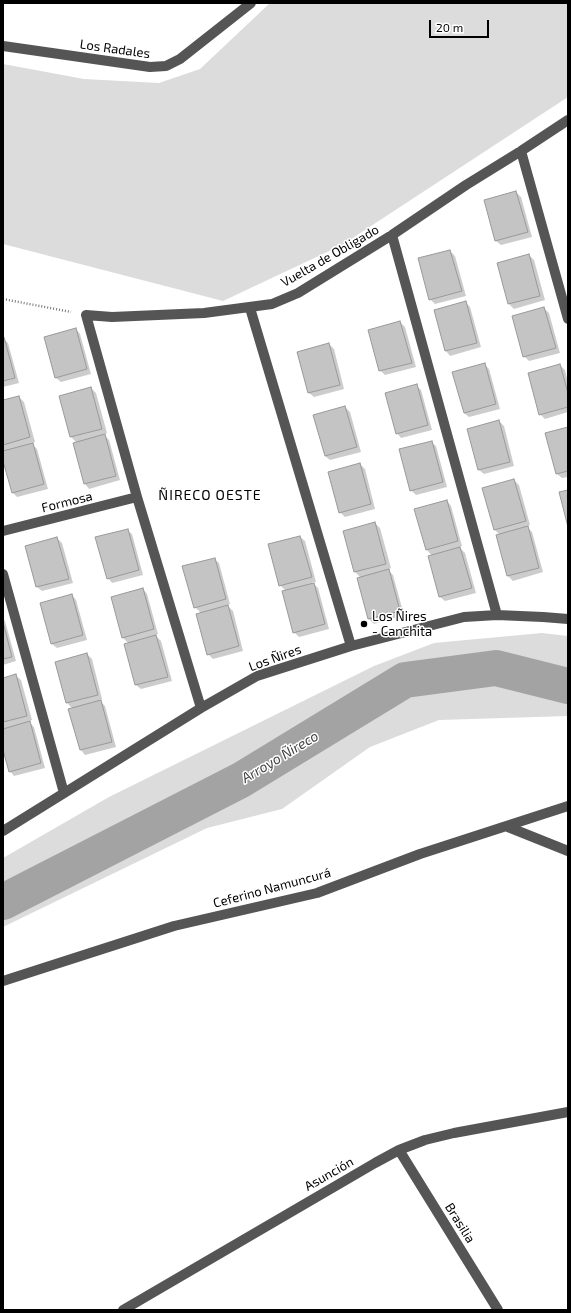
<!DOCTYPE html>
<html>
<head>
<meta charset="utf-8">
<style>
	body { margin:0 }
	#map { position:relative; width:571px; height:1313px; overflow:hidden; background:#fff; font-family:"Exo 2",sans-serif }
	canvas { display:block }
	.frame { position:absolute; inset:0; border:4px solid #000; pointer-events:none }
	.scale { position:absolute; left:429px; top:20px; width:60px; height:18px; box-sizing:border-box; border:2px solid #000; border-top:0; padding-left:5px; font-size:12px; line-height:14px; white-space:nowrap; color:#000; -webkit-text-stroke:3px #fff; paint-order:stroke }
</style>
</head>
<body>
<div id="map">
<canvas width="571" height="1313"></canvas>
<div class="frame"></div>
<div class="scale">20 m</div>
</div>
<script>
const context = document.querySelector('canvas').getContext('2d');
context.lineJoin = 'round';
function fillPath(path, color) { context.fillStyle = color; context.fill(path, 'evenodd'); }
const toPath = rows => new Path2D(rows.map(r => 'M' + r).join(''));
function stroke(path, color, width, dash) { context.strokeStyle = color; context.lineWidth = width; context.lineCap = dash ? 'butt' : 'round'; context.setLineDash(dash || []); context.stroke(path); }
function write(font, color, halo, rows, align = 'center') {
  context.font = font + ' "Exo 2",sans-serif'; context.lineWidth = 3; context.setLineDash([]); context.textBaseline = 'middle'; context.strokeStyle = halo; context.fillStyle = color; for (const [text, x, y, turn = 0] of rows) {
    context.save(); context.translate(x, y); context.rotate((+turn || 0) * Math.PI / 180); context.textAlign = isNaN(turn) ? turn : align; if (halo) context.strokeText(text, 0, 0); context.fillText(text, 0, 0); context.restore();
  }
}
fillPath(toPath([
	[270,3,568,3,568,97,342,245,223,301,3,244,3,64,84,79,159,83,200,69],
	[542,633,568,636,568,716,439,720,370,747,282,809,207,828,3,927,3,858,109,797,374,666,434,643]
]), '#dcdcdc');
fillPath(toPath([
	[516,192,521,197,532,237,501,245,496,241],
	[450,251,455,256,466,296,435,304,430,299],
	[529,255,534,260,545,300,514,309,509,304,498,264],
	[466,303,470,307,481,347,450,356,446,351,435,311],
	[544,308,549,313,560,353,529,361,524,356],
	[400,322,405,327,416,367,385,375,380,370],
	[76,329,80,334,91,374,61,382,56,378],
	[3,338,8,343,19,383,3,387],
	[329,344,334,349,344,389,314,397,309,393,298,352],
	[484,364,489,369,500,409,469,417,464,413],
	[560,365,565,370,568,383,568,412,545,419,540,414],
	[416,385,421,390,432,430,401,438,397,433],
	[91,388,96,393,107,433,103,434,109,440,120,480,89,489,85,484,77,443,71,437,60,396],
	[19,397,24,402,35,442,31,443,37,449,48,489,17,497,13,493,3,457,3,452,5,451,3,449,3,401],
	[345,407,350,412,361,452,330,460,325,456],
	[499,421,504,426,514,466,484,474,479,470],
	[568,428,568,477,562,478,557,474],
	[431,442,436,446,447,487,416,495,411,490],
	[360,464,365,469,375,509,345,517,340,512],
	[514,480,519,485,530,525,526,526,532,532,543,572,513,581,508,576,497,536,500,535,494,529],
	[447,501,451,506,462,546,459,547,465,553,476,593,445,601,440,597,432,556,427,550],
	[375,523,380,528,391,568,387,569,393,575,404,615,374,624,369,619,358,579,361,578,355,572,344,532],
	[127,530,132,534,143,575,112,583,108,578],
	[300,537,305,541,316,582,312,582,318,588,329,629,299,637,294,632,286,591,280,585],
	[57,538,62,543,73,583,42,591,37,587,26,546],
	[214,559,219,563,230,604,227,605,233,611,243,651,213,659,208,654,201,613,195,607],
	[143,589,147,594,158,634,155,635,161,641,172,681,141,689,136,685,129,644,123,638],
	[72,595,76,600,87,640,57,648,52,644],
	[3,619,5,621,16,661,3,665],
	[87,654,92,659,102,699,99,700,105,706,116,747,85,755,81,750,73,709,67,703,56,663],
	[16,676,21,680,32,720,28,721,34,727,45,768,14,776,10,771,3,746,3,679]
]), '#0003');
stroke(toPath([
	[3,902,241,780,405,680,496,668,568,686]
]), '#a3a3a3', 36);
const building = toPath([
	[516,191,528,232,495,241,484,200,516,191],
	[450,250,462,291,429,300,418,258,450,250],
	[529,254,540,296,508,304,497,263,529,254],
	[466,301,477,343,445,351,434,310,466,301],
	[544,307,556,348,523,357,512,316,544,307],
	[400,321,412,363,379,371,368,330,400,321],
	[76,328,87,369,55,378,44,337,76,328],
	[3,337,4,337,15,378,3,381,3,337],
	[329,343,340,385,308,393,297,352,329,343],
	[485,363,496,404,464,413,452,372,485,363],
	[560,364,568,393,568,407,539,415,528,373,560,364],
	[417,384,428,425,396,434,385,393,417,384],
	[91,387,102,429,70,437,59,396,91,387],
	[19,396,30,437,3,445,3,400,19,396],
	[345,406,357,447,325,456,313,415,345,406],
	[499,420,510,462,478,470,467,429,499,420],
	[568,427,568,471,556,474,545,433,568,427],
	[105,434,116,476,84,484,73,443,105,434],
	[432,441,443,482,410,491,399,449,432,441],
	[33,443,44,484,12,493,3,461,3,451,33,443],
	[360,463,371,504,339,513,328,472,360,463],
	[514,479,526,521,494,530,482,488,514,479],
	[568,490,568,527,559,492,568,490],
	[447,500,458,541,426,550,414,509,447,500],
	[375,522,386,564,354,572,343,531,375,522],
	[528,526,539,568,507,576,496,535,528,526],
	[128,529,139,570,107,579,95,537,128,529],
	[300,536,312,577,279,586,268,544,300,536],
	[57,537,69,579,36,587,25,546,57,537],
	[460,547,472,588,439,597,428,556,460,547],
	[215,558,226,599,194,608,182,566,215,558],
	[389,569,400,611,368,619,357,578,389,569],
	[314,583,325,624,293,633,282,591,314,583],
	[143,588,154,629,122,638,111,597,143,588],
	[72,594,83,635,51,644,40,603,72,594],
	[228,605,239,646,207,655,196,614,228,605],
	[3,622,12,657,3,659,3,622],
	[156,635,168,677,135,685,124,644,156,635],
	[87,653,98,695,66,703,55,662,87,653],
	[16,674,27,716,3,722,3,678,16,674],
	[101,700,112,742,80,750,68,709,101,700],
	[30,721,41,763,9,772,3,750,3,729,30,721]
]);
fillPath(building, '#c4c4c4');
stroke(building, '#999', 1);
stroke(toPath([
	[3,299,71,312]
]), '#777', 2.5, [1, 2]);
stroke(toPath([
	[3,46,150,67,166,66,180,59,251,3],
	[521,151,568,319],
	[392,235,497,615],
	[250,308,351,646],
	[3,531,137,497],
	[3,574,64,793],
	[201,708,137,497,86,315,112,317,204,313,272,304,298,293,392,235,466,185,521,151,568,120],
	[508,827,568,851],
	[3,831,201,708,257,676,351,646,464,617,497,615,543,617,568,619],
	[3,981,174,926,317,893,420,854,568,806],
	[399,1150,498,1310],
	[123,1310,375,1163,399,1150,425,1140,454,1133,568,1112]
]), '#555', 10);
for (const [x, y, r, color] of [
	[364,624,4,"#000"]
]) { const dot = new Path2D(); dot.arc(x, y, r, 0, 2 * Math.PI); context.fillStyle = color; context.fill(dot); stroke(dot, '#fff', 1.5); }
write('13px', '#000', '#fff', [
	["Los Radales",115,49,8],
	["Vuelta de Obligado",330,256,-30],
	["Formosa",67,502,-14],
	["Los Ñires",275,658,-20],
	["Ceferino Namuncurá",272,888,-15],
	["Asunción",329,1174,-30],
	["Brasilia",460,1223,58]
]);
write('13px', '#000', '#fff', [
	["Los Ñires",372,617],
	["- Canchita",372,632]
], 'left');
context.letterSpacing = '1px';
write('14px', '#000', '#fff', [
	["ÑIRECO OESTE",210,495]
]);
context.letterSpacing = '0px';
write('italic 14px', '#444', '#fff', [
	["Arroyo Ñireco",280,757,-31]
]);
</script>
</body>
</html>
